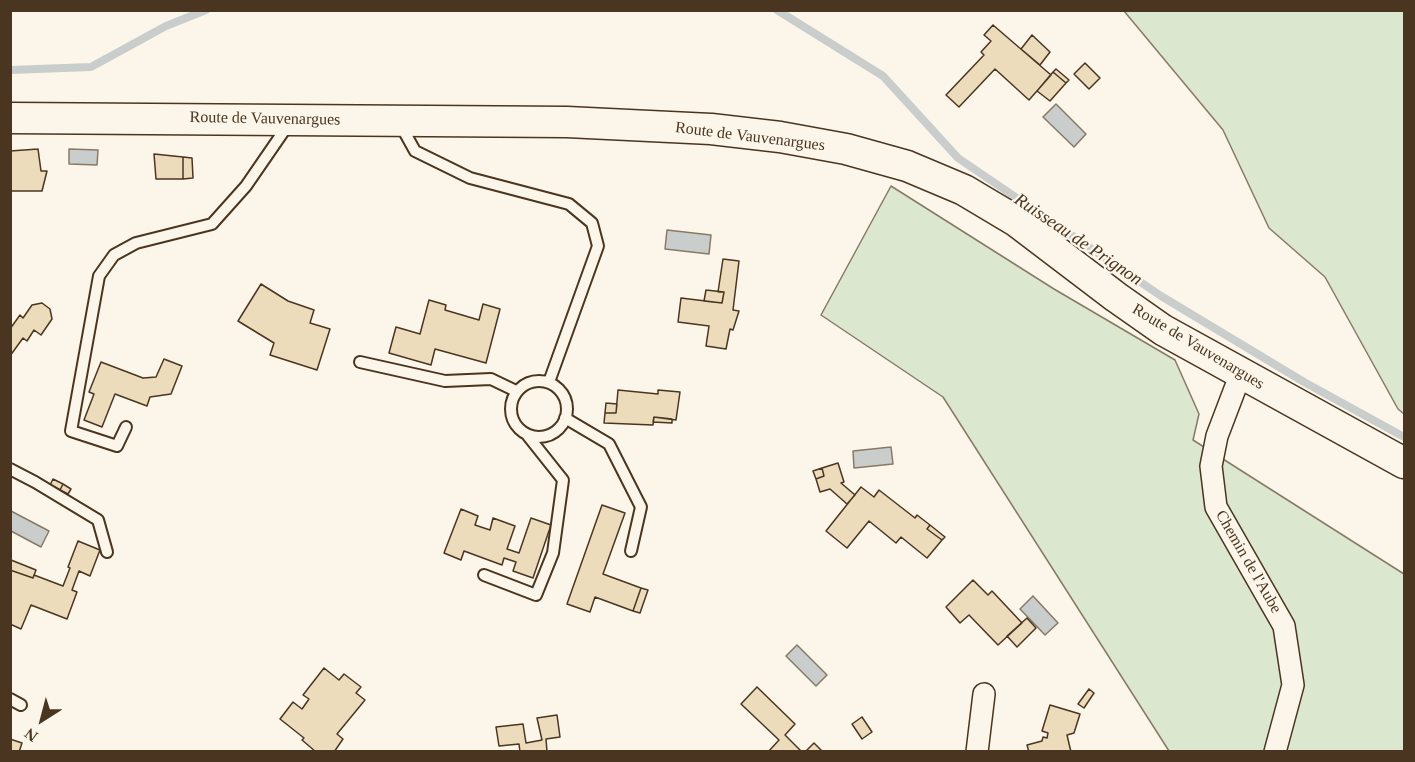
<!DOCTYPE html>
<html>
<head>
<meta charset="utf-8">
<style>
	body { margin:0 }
	#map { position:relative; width:1415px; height:762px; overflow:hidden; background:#fbf6e9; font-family:Georgia,serif }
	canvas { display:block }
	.frame { position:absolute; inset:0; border:12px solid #4a3520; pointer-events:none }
	.north { position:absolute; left:12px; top:690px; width:60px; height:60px; -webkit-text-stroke:4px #fbf6e9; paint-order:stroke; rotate:216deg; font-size:16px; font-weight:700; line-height:24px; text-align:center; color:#4a3520 }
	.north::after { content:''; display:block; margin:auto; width:21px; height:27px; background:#4a3520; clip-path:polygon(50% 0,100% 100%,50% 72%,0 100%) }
</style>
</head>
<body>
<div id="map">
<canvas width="1415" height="762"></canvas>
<div class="frame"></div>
<div class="north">N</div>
</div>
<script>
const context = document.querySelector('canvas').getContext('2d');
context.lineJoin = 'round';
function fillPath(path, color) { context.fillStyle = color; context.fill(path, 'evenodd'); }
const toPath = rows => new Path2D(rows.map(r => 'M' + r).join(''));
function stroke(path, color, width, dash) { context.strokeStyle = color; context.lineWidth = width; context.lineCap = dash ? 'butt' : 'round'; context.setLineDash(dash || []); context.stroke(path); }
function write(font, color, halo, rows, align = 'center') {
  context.font = font + ' Georgia,serif'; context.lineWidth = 4.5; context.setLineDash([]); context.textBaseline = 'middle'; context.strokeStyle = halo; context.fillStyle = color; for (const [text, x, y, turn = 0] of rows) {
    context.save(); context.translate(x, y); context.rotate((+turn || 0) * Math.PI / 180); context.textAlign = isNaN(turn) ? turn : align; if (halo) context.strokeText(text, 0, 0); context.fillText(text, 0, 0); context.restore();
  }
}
const green = toPath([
	[1124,11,1404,11,1404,414,1398,409,1325,277,1269,228,1223,130,1124,11],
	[891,186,1054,289,1175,360,1199,414,1193,440,1404,574,1404,751,1169,751,943,397,821,315,891,186]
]);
fillPath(green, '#dce7d0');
stroke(green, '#887966', 1.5);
const water = toPath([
	[1056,104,1086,134,1074,147,1043,117,1056,104],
	[69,149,98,150,97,165,69,164,69,149],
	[667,230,711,235,709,254,665,249,667,230],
	[891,447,893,464,854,468,853,451,891,447],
	[11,511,49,531,41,547,11,531,11,511],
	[1033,596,1058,623,1045,635,1020,609,1033,596],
	[797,645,827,675,816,686,786,656,797,645]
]);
fillPath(water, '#c9cecd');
stroke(water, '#887966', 1.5);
stroke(toPath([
	[777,10,883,76,958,158,1161,296,1304,382,1404,437],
	[10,70,91,67,166,26,206,10]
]), '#c9cecd', 8);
const building = toPath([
	[993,25,1051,75,1029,100,995,69,959,107,946,95,984,55,981,52,991,41,984,35,993,25],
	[1032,35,1050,52,1040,65,1021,49,1032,35],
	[1085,63,1100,78,1089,89,1074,74,1085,63],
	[1056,69,1069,80,1066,83,1053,72,1056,69],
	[1053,72,1066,83,1050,101,1037,91,1053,72],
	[38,149,41,171,47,171,42,191,10,191,10,151,38,149],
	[154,154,183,157,183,179,156,179,154,154],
	[183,157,192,158,193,178,183,179,183,157],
	[723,259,739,261,733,310,739,311,733,330,730,329,726,349,706,346,709,326,678,322,681,298,722,303,724,292,718,292,723,259],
	[261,284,288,301,314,310,310,323,330,329,317,370,270,355,274,343,238,321,261,284],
	[706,290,724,292,722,303,704,301,706,290],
	[429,300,446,305,445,310,479,320,483,304,500,309,486,363,435,349,431,365,389,353,396,327,420,334,429,300],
	[42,303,50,309,52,319,41,335,34,330,27,341,23,338,10,356,10,329,20,315,23,318,32,305,42,303],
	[164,359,182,366,171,394,150,397,147,406,115,394,102,427,84,420,94,394,89,392,101,362,143,378,156,377,164,359],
	[618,390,658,394,658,390,680,392,676,420,654,417,653,425,604,423,605,413,616,413,618,390],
	[606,403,617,404,616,413,605,413,606,403],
	[654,417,672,419,672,423,653,422,654,417],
	[838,463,844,482,841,483,855,495,847,504,830,489,820,492,816,479,824,476,822,468,838,463],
	[822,468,824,476,816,479,813,471,822,468],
	[53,479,63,484,60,490,50,485,53,479],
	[63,484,71,489,68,494,60,490,63,484],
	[861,487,874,497,879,490,915,518,917,515,930,525,927,529,942,540,927,558,901,537,896,543,869,521,847,548,826,531,861,487],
	[602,505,625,513,603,574,641,588,633,611,595,597,590,612,567,604,602,505],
	[461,509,478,516,475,525,490,530,493,518,515,526,507,549,519,553,531,518,551,525,533,578,513,571,516,562,504,558,502,565,464,551,461,560,444,553,461,509],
	[930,525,945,537,942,540,927,529,930,525],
	[78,541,100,550,90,576,79,571,72,590,77,592,67,619,31,605,21,629,10,624,10,570,33,578,34,575,63,586,70,568,68,567,78,541],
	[11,560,36,570,33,578,10,570,11,560],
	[973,580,988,595,992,591,1022,623,998,645,969,615,960,623,946,607,973,580],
	[641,588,648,590,640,613,633,611,641,588],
	[1027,618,1036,628,1017,647,1007,636,1027,618],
	[324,668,339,680,344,674,361,687,356,693,365,700,337,734,343,739,334,752,316,752,302,740,304,738,280,719,293,702,302,709,309,699,303,695,324,668],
	[757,687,795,724,785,735,802,752,768,752,779,740,741,704,757,687],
	[1089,689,1094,693,1084,708,1078,704,1089,689],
	[1050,705,1080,714,1074,733,1067,735,1071,752,1029,752,1027,745,1042,741,1043,737,1047,738,1048,733,1042,731,1050,705],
	[557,715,560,737,546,739,547,752,520,752,519,744,499,746,496,727,523,724,526,743,542,740,537,718,557,715],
	[862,717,872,732,862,739,852,724,862,717],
	[10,739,22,743,19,752,10,752,10,739],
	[814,743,823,752,805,752,814,743]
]);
fillPath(building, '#ecdcbc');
stroke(building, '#4a3520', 1.5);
const lane = toPath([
	[400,124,415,151,470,178,569,204,592,223,598,246,549,382],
	[360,362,445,381,491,379,516,391],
	'511 409a28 28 0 1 1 56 0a28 28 0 1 1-56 0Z',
	[565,418,609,444,641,507,631,551],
	[126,427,117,446,71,431,99,276,114,255,136,243,212,224,246,186,288,125],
	[10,469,35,482,98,520,107,552],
	[484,575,536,595,553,553,563,480,528,436],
	[10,699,21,705]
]);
const street = toPath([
	[1241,373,1217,436,1211,466,1216,507,1284,626,1293,685,1275,752],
	[977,752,984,694]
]);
const secondary = toPath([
	[10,118,567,122,711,129,780,137,846,149,907,166,964,190,1016,221,1116,297,1163,330,1404,463]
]);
stroke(lane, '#4a3520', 14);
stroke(street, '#4a3520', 24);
stroke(secondary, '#4a3520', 33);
stroke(lane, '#fbf6e9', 10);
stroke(street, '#fbf6e9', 21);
stroke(secondary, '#fbf6e9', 30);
write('16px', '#4a3520', '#fbf6e9', [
	["Route de Vauvenargues",265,119,1],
	["Route de Vauvenargues",750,137,7],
	["Route de Vauvenargues",1198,347,31],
	["Chemin de l'Aube",1248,562,60]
]);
write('italic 18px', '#4a3520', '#fbf6e9', [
	["Ruisseau de Prignon",1078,240,34]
]);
</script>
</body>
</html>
